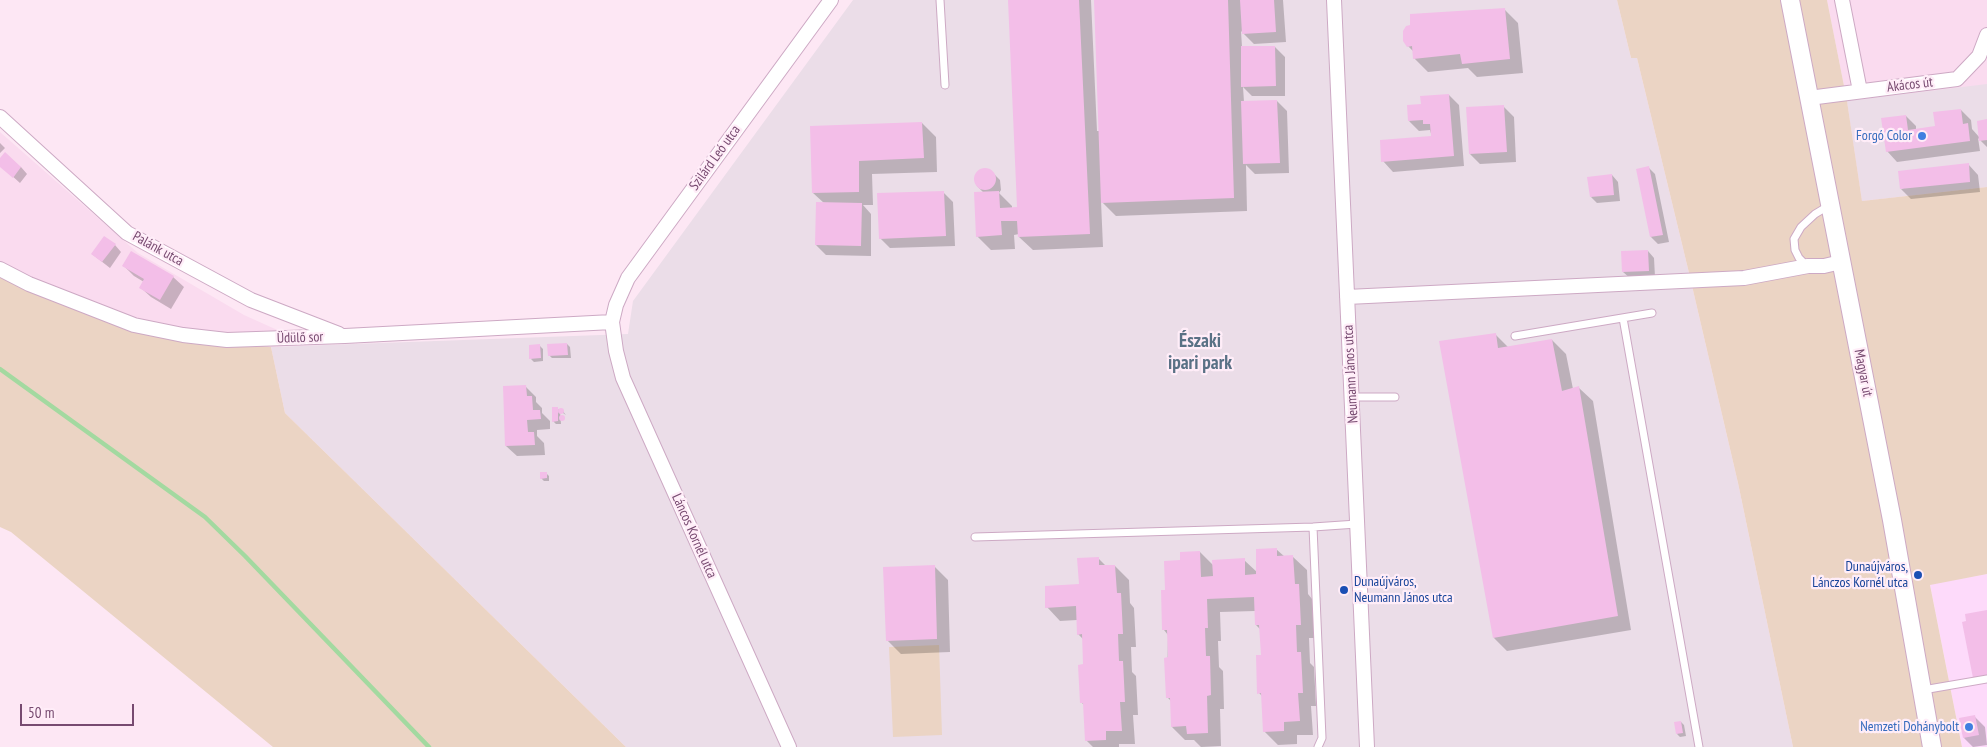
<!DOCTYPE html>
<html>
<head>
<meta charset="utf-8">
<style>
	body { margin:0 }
	#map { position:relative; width:1987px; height:747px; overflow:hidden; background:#fde7f4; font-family:"PT Sans Narrow",sans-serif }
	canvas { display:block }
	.scale { position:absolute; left:20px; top:704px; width:114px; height:22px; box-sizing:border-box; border:2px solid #774a70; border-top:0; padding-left:6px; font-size:15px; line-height:18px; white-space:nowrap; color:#774a70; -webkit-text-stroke:4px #ffedf8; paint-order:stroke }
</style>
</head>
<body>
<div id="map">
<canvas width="1987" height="747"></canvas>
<div class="scale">50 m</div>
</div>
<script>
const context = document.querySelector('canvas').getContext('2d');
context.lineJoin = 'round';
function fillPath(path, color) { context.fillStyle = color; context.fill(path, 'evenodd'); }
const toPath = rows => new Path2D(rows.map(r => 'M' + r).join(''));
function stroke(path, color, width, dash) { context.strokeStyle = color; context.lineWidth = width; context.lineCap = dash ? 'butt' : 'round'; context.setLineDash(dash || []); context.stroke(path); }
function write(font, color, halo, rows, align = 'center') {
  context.font = font + ' "PT Sans Narrow",sans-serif'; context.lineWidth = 4.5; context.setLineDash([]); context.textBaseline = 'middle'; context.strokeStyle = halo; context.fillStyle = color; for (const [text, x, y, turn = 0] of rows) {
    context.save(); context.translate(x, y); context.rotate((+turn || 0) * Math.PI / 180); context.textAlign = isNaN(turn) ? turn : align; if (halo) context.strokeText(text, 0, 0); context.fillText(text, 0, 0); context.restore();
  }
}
fillPath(toPath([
	[1827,0,1987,0,1987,187,1862,201,1847,101],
	[0,132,138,253,244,315,284,333,286,346,271,347,147,333,0,272]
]), '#fadbef');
fillPath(toPath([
	[1987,574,1987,747,1962,747,1930,584]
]), '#fddafa');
fillPath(toPath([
	[853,0,1617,0,1631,58,1637,58,1689,273,1738,483,1793,747,626,747,285,413,271,347,628,334,633,301],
	[1987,84,1987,187,1862,201,1847,101]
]), '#ebdde8');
fillPath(toPath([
	[1617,0,1827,0,1847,101,1862,201,1987,187,1987,574,1930,585,1962,747,1793,747,1738,483,1689,273,1637,58,1631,58],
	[0,272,147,333,271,347,285,413,626,747,273,747,11,532,0,527],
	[939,645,942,735,893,737,889,647]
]), '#ebd4c4');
fillPath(toPath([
	[1009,0,1091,0,1097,131,1100,131,1095,0,1283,0,1286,42,1254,44,1241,31,1242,47,1275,47,1285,57,1285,96,1252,96,1243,87,1244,102,1277,101,1287,111,1289,173,1255,174,1246,165,1247,211,1116,216,1101,201,1103,247,1033,250,1019,237,1019,234,1014,235,1015,249,991,250,977,236,984,193,977,186,975,177,980,170,987,169,993,173,1000,180,1001,190,999,193,1012,206,1012,208,1019,208],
	[1505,10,1518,23,1523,73,1477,77,1468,68,1428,72,1414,58,1414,52,1408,46],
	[1449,95,1459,105,1464,166,1393,172,1383,161,1432,137,1430,130,1419,131,1409,121,1422,105],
	[1503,106,1514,117,1516,162,1480,164,1470,154],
	[1961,110,1971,120,1972,129,1980,138,1987,121,1987,147,1978,138,1980,151,1897,162,1887,151,1906,116,1916,126,1916,130,1936,127],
	[922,123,936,137,937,172,872,174,873,205,863,205,871,214,871,256,826,255,816,245,824,203,813,193,811,127],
	[0,143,5,148,0,153],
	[0,160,21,167,27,174,20,183,0,165],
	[1968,164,1978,175,1980,192,1911,199,1901,189],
	[1649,168,1655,174,1669,242,1658,244,1651,237,1638,170],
	[1612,175,1618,182,1620,201,1597,203,1591,197],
	[943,192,953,202,955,246,890,248,880,238],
	[115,245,121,252,110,268,92,254],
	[1648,251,1654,258,1655,277,1630,278,1623,272],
	[124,266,173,277,184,287,171,309,151,297,140,287,144,282,134,276],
	[1495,334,1508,347,1552,340,1566,354,1573,389,1579,388,1593,401,1631,630,1507,651,1494,638],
	[567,344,570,347,571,358,552,358,549,355],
	[540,346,543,349,543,361,534,362,531,359],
	[526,387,536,397,536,402,542,408,542,413,550,421,550,429,537,430,537,436,544,443,545,455,517,456,506,446],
	[557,408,560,411,561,409,566,415,560,411,561,424,556,424,553,421],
	[546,473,549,476,549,481,544,481,541,478],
	[1276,549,1285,557,1293,557,1307,570,1308,594,1312,599,1314,638,1309,638,1310,663,1314,667,1316,706,1311,706,1313,735,1297,735,1297,744,1278,745,1264,731,1263,697,1259,693,1262,656,1261,630,1256,625,1255,611,1220,612,1221,641,1218,641,1219,667,1223,671,1224,709,1220,709,1221,746,1201,747,1194,740,1185,740,1172,727,1171,701,1167,697,1168,635,1164,630,1166,591,1181,562,1200,552,1214,566,1244,560,1258,573],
	[1098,558,1106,566,1115,566,1129,580,1130,603,1134,608,1136,647,1131,647,1132,672,1136,676,1138,715,1133,715,1135,744,1119,744,1119,747,1093,747,1086,740,1085,706,1081,702,1084,666,1083,639,1078,634,1077,620,1060,621,1047,607,1080,585],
	[934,566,948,580,950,652,901,654,887,640],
	[1974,716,1985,727,1987,745,1973,747,1964,738],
	[1681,722,1684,725,1686,736,1680,737,1677,734]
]), '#0003');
stroke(toPath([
	[0,369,205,517,245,556,429,747]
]), '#a3d9a0', 4.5);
fillPath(toPath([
	[1008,0,1079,0,1090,234,1018,237,1017,221,1001,221,1002,235,976,237,974,192,999,191,1000,208,1017,207],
	[1094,0,1228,0,1234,198,1101,203],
	[1240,0,1274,0,1276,32,1242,34],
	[1505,8,1510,59,1462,64,1460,54,1413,59,1412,46,1407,47,1403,41,1403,31,1406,26,1410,25,1410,14],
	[1241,46,1275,46,1276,86,1241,87],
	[1449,94,1454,156,1381,162,1380,140,1431,136,1430,124,1423,124,1423,120,1408,121,1407,105,1421,104,1420,96],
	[1277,100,1280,163,1243,164,1241,101],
	[1504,105,1507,152,1469,154,1466,107],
	[1961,109,1963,124,1968,123,1970,141,1886,152,1881,118,1906,115,1908,130,1935,126,1933,112],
	[1987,119,1987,140,1979,141,1977,121],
	[922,122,924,158,859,161,859,192,812,193,810,126],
	[5,152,21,167,13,178,0,167,0,158],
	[1969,163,1970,182,1900,189,1898,171],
	[1649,166,1663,235,1650,237,1636,169],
	'974 179a11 11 0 1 1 22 0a11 11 0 1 1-22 0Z',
	[1612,174,1614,195,1590,197,1587,177],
	[944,191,946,236,879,239,877,193],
	[816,202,862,203,861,246,815,245],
	[104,236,116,244,102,262,91,254],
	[1648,250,1649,271,1622,272,1621,251],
	[131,251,174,276,160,300,139,288,144,279,122,266],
	[1496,333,1498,348,1552,339,1562,391,1579,386,1618,616,1493,638,1439,341],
	[567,343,568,355,548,356,547,344],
	[540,344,541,358,529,359,529,345],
	[526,385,527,396,532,396,533,410,540,410,541,419,527,420,528,432,534,432,535,445,505,446,503,386],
	[552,407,558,407,558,421,552,422],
	'558 411a3 3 0 1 1 6 0a3 3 0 1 1-6 0Z',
	'559 418a3 3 0 1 1 6 0a3 3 0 1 1-6 0Z',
	[540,472,547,472,547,478,540,479],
	[1277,548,1277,556,1293,555,1295,584,1299,584,1301,625,1296,625,1297,652,1301,652,1303,693,1298,693,1300,721,1284,722,1284,731,1263,732,1261,693,1257,694,1256,655,1261,655,1259,625,1255,625,1254,597,1207,599,1208,628,1205,628,1206,656,1210,656,1211,695,1207,696,1208,733,1187,734,1186,726,1171,727,1170,698,1166,698,1164,658,1168,657,1167,630,1162,630,1161,590,1165,590,1164,561,1180,560,1180,552,1200,551,1201,577,1213,576,1212,560,1245,558,1245,575,1256,574,1256,549],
	[1099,557,1099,565,1115,565,1117,593,1121,593,1123,634,1118,634,1119,661,1123,661,1125,702,1120,702,1122,731,1106,731,1106,740,1085,741,1083,703,1080,703,1078,665,1083,664,1082,634,1077,635,1076,606,1045,608,1045,586,1079,584,1077,558],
	[935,565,937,639,886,641,883,567],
	[1987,610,1987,675,1973,678,1962,622,1966,621,1965,614],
	[1975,715,1979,735,1963,738,1959,718],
	[1681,721,1683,733,1676,734,1674,722]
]), '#f3bee8');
const service = toPath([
	[940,0,945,85],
	[1807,266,1799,258,1795,250,1794,239,1801,227,1815,214,1830,205],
	[1623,318,1699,747],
	[1515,336,1652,313],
	[1352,397,1395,397],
	[1313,527,1322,738,1318,747],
	[975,537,1313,527,1357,524],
	[1923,690,1987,679]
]);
const minor = toPath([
	[1334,0,1367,747],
	[1842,0,1860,91],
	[1809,98,1957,79,1979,56,1987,35],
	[0,117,127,233,251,300,339,334],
	[0,269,29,284,134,325,183,335,227,340,345,336,612,322],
	[1347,297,1744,278,1808,266,1824,266,1841,262],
	[789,747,623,378,616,351,612,322,616,305,628,278,831,0]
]);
const tertiary = toPath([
	[1790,0,1892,520,1932,747]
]);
stroke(service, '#cda9c4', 9);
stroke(minor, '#cda9c4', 16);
stroke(tertiary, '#cda9c4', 20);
stroke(service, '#fff', 7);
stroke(minor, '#fff', 14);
stroke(tertiary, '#fff', 18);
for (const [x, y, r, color] of [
	[1922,136,5,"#3f7fe0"],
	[1918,575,5,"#1a4fb4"],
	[1344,590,5,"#1a4fb4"],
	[1969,727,5,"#3f7fe0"]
]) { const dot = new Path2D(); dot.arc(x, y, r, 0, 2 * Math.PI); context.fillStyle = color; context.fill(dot); stroke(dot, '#ffedf8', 2); }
write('14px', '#774a70', '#ffedf8', [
	["Akácos út",1910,85,-7],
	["Szilárd Leó utca",715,158,-54],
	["Palánk utca",158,249,29],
	["Üdülő sor",300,338,-2],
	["Magyar út",1863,373,79],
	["Neumann János utca",1351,374,-93],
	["Láncos Kornél utca",694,536,66]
]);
write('14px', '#366cbe', '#ffedf8', [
	["Forgó Color",1912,136],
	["Nemzeti Dohánybolt",1959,727]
], 'right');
write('14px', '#164399', '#ffedf8', [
	["Dunaújváros,",1908,567],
	["Lánczos Kornél utca",1908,583],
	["Dunaújváros,",1354,582,"left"],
	["Neumann János utca",1354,598,"left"]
], 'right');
write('bold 19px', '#597185', '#ffedf8', [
	["Északi",1200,342],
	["ipari park",1200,364]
]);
</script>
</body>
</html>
